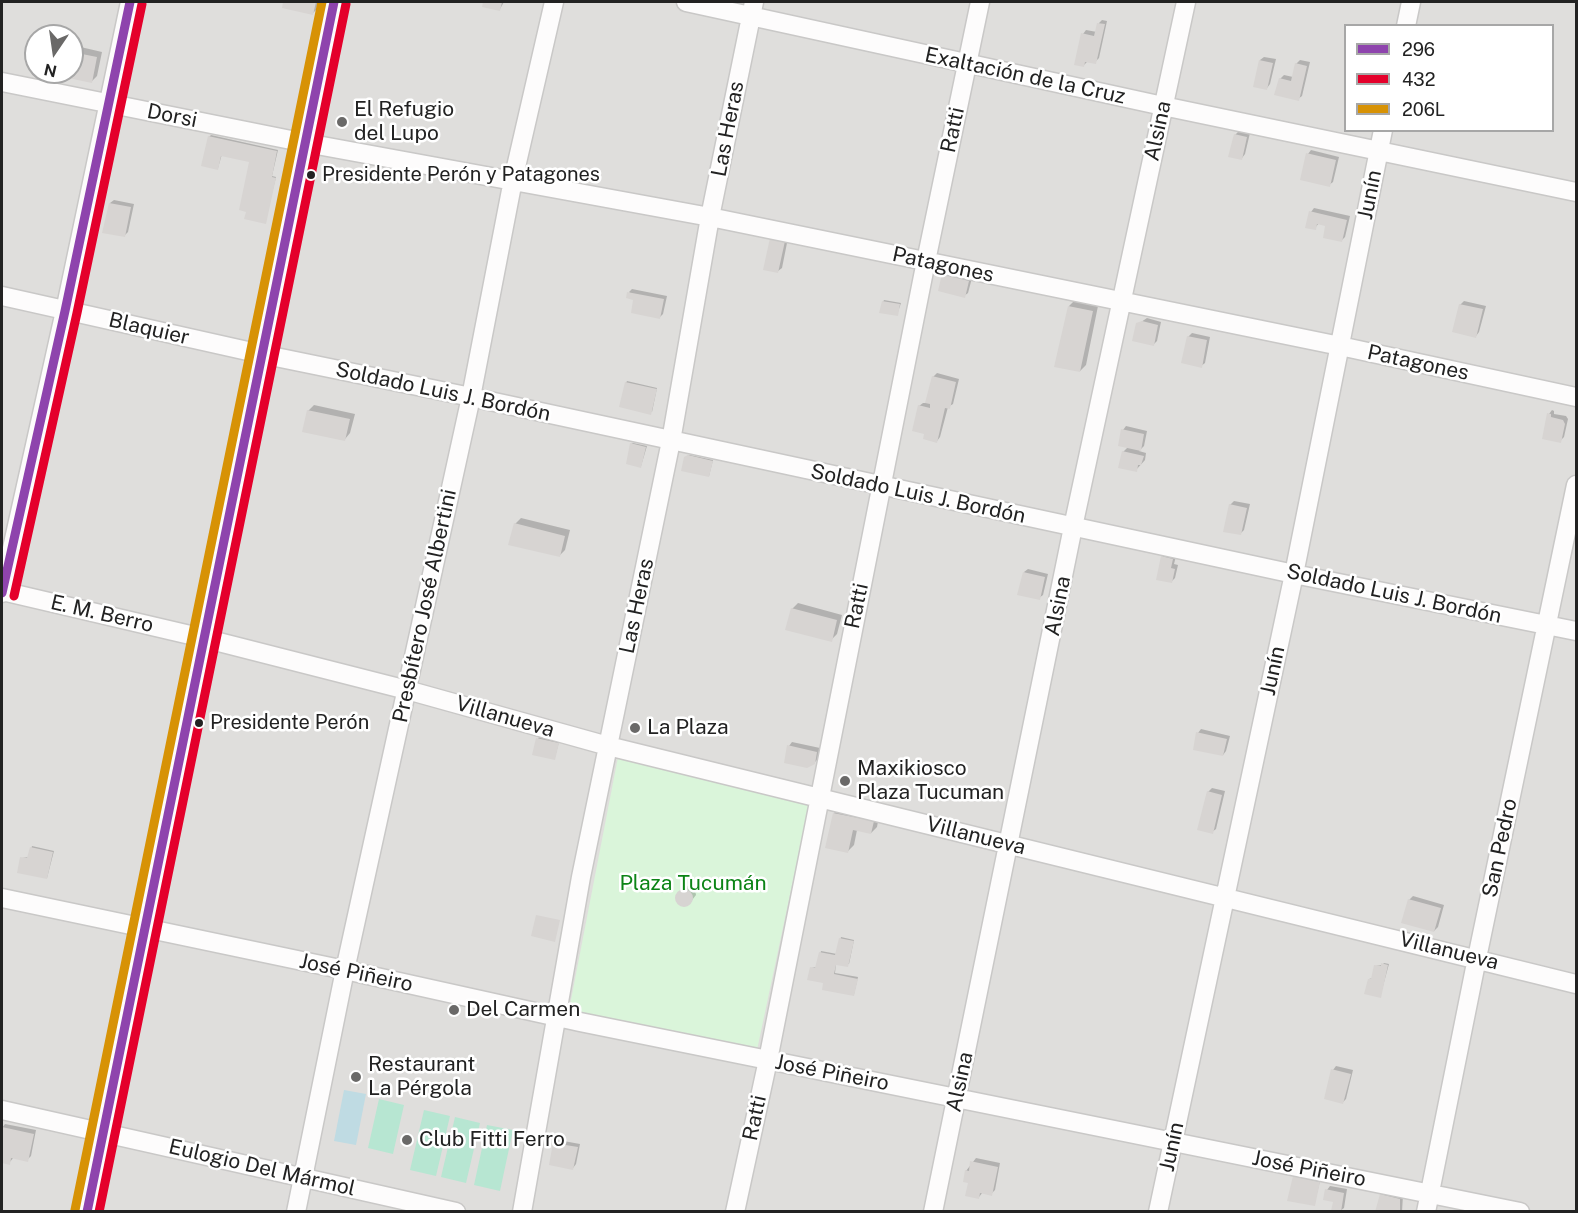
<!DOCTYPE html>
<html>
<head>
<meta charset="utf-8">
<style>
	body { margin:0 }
	#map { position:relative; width:1578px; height:1213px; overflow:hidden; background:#f0eeeb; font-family:"Public Sans",sans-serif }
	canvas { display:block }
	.frame { position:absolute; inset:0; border:3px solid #222; pointer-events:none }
	.legend { position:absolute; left:1344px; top:24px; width:210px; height:108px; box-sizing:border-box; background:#fff; border:2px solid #a7a7a7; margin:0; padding:8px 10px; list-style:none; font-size:18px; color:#222 }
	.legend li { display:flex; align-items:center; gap:12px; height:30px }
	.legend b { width:30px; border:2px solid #a7a7a7 }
	.north { position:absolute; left:24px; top:24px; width:60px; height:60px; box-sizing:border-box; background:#fff; border:2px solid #a7a7a7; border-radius:50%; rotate:193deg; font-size:16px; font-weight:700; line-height:24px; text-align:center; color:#222 }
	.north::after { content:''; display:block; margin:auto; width:21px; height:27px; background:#6a6968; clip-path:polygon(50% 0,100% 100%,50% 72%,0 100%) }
</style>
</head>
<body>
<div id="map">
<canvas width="1578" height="1213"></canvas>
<div class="frame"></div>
<ul class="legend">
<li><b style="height:8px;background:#8e44ad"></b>296</li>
<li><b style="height:8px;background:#e4002b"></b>432</li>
<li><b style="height:8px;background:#d79205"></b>206L</li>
</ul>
<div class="north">N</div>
</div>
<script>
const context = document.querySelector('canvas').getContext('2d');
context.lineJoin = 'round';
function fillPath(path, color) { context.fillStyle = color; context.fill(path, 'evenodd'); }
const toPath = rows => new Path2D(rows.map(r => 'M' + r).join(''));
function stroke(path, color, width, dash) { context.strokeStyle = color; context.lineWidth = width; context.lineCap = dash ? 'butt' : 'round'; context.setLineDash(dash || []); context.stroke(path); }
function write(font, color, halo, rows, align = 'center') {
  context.font = font + ' "Public Sans",sans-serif'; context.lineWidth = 5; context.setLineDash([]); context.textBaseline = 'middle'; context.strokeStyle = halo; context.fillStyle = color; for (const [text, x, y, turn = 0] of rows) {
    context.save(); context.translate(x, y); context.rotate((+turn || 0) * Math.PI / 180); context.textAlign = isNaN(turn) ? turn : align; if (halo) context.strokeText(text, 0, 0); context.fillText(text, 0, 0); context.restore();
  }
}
fillPath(toPath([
	[2,2,1576,2,1576,1211,2,1211],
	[1346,26,1552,26,1552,130,1346,130],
	[36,36,72,36,72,72,36,72]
]), '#dfdedc');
fillPath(toPath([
	[618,757,809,805,757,1050,569,1010]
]), '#daf5da');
fillPath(toPath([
	[379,1099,404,1105,393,1154,368,1148],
	[424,1110,450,1116,436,1176,410,1170],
	[455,1117,480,1123,466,1183,441,1177],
	[487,1125,513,1130,500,1191,474,1185]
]), '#b7e6d2');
fillPath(toPath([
	[344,1090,366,1094,356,1145,334,1141]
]), '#bfdbe3');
fillPath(toPath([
	[285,2,318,2,316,10,313,13,284,7],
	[484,2,504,2,500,9,483,6],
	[1102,20,1107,21,1099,58,1095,62,1088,61,1084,65,1083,34,1086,30,1097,32,1099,23],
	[72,45,102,52,97,76,91,82,51,72,72,72],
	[1264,57,1276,59,1270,84,1267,88,1260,60],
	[1300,60,1310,62,1302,96,1298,99,1280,79,1284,75,1293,77,1296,64],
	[1239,131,1250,133,1245,154,1242,158,1235,135],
	[211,135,278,150,272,176,276,177,265,222,251,160,222,154,218,168,209,137],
	[1311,150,1339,157,1333,182,1329,185,1308,154],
	[114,200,134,204,128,232,124,236,110,203],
	[1314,208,1350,216,1345,237,1341,241,1327,225,1319,223,1315,228,1311,212],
	[788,238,782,268,778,271,772,239],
	[947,272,972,278,968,293,964,296,944,275],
	[632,289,667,296,663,314,659,318,635,299,629,292],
	[884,300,901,303,897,315,883,302],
	[1075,300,1098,306,1086,365,1080,371,1069,306],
	[1464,301,1486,306,1479,332,1476,336,1460,305],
	[1147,318,1161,322,1157,341,1153,345,1138,324],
	[1192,333,1210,337,1205,363,1201,366,1188,337],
	[937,373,959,379,953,404,948,407,940,437,937,441,926,433,919,406,923,403,927,403,933,377],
	[627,381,657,388,652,412,626,383],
	[314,405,355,414,350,433,345,439,308,411],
	[1552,410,1554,411,1554,414,1566,416,1568,419,1564,437,1560,441,1549,414],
	[1126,426,1147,431,1144,446,1139,451,1146,453,1145,460,1136,470,1123,452,1128,447,1123,430],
	[633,443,647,446,641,466,631,444],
	[690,455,713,460,709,476,687,456],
	[1234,501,1250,504,1244,530,1240,534,1230,505],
	[521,518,570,530,565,550,559,556,515,524],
	[1166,553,1176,556,1174,564,1178,565,1175,578,1171,582,1162,557],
	[1028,569,1048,574,1043,595,1039,598,1024,572],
	[798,603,842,615,837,634,831,640,792,609],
	[1201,729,1230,736,1226,751,1223,755,1198,733],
	[539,737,559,742,555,757,538,739],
	[792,742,820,748,818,759,814,763,789,746],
	[1212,788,1225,791,1216,829,1212,832,1208,792],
	[840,807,879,816,877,827,871,833,857,830,854,845,848,851,834,813],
	[32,846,54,851,47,878,22,858,29,857],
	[687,886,692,887,695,890,696,895,689,904,682,905,677,901,676,896],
	[1413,896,1444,905,1438,927,1434,931,1409,900],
	[841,937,854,940,849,964,836,964,835,973,858,977,854,994,825,982,811,968,817,967,821,951,837,954],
	[1384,963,1389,964,1380,997,1369,979,1373,978,1375,966,1382,965],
	[1336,1066,1353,1070,1346,1099,1343,1102,1333,1070],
	[5,1124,36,1130,31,1156,27,1160,14,1157,9,1163,2,1162,2,1128],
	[558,1140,580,1144,576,1164,573,1168,555,1143],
	[976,1158,1000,1163,995,1190,991,1194,983,1192,979,1197,969,1182,966,1171],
	[1295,1176,1320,1181,1314,1205,1294,1177],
	[1330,1186,1347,1189,1344,1208,1340,1211,1327,1190],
	[1385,1191,1403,1195,1402,1212,1377,1212,1381,1195]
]), '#0003');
fillPath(toPath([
	[283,2,316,2,313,15,282,8],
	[483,2,502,2,500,11,482,7],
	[1097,23,1105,24,1096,64,1085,62,1084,67,1074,65,1081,33,1094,36],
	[72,52,97,57,92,83,49,74,50,72,72,72],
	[1259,60,1273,63,1267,90,1253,87],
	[1295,63,1307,66,1299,101,1274,95,1279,78,1291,81],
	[1234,134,1247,137,1242,160,1228,157],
	[208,136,277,151,272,177,276,178,266,224,244,219,246,212,239,210,249,162,221,156,218,170,201,166],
	[1306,153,1336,160,1330,187,1300,180],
	[109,203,131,207,125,237,102,233],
	[1309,211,1347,220,1342,242,1323,238,1325,226,1317,224,1316,230,1305,228],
	[770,238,785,241,778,273,763,270],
	[942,274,969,281,965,298,938,291],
	[627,292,664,299,660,319,631,313,633,300,626,298],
	[882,301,900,304,898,316,879,313],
	[1459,304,1483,309,1476,338,1452,332],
	[1068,306,1093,311,1080,372,1054,367],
	[1142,321,1158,325,1154,346,1132,341,1136,323],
	[1187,336,1207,340,1202,368,1181,363],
	[932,376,956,382,950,409,945,408,937,443,923,439,924,434,912,431,918,405,930,408,930,404,925,403],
	[625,382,657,389,651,415,619,407],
	[307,410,350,419,345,441,302,432],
	[1547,413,1551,414,1551,417,1563,420,1565,424,1561,443,1542,439],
	[1121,429,1144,434,1141,451,1118,446],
	[630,443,646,447,641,468,626,464],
	[1122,451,1144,456,1141,465,1138,465,1137,472,1118,468],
	[688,455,713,461,709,477,681,471,684,457],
	[1229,504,1247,508,1241,535,1223,532],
	[514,523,565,536,560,557,508,545],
	[1161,556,1173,559,1171,568,1175,569,1172,583,1156,580],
	[1023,572,1045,577,1040,600,1017,595],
	[791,608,837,620,832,642,785,630],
	[1196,732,1227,739,1223,756,1193,750],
	[536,738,559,743,555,760,532,755],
	[787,745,817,752,815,764,807,768,784,763],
	[1207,791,1222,795,1213,834,1197,830],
	[833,813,874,821,871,834,853,830,848,853,825,848],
	[30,847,53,852,47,879,17,873,20,857,27,858],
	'675 898a9 9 0 1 1 18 0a9 9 0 1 1-18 0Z',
	[1408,899,1441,908,1434,932,1401,923],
	[536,915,560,920,555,942,531,936],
	[839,938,854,941,848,967,836,965,834,974,858,979,854,996,822,990,823,983,807,980,810,967,815,968,819,952,835,955],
	[1381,963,1388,965,1381,998,1364,994,1368,979,1371,979,1374,965,1381,966],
	[1331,1069,1351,1074,1343,1104,1324,1099],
	[2,1127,34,1134,28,1162,11,1158,10,1165,2,1163],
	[553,1143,578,1147,573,1170,549,1165],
	[970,1161,998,1167,992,1196,980,1193,979,1199,965,1196,968,1183,963,1182,965,1170,969,1171],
	[1293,1176,1320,1182,1315,1206,1287,1201],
	[1325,1189,1344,1193,1341,1212,1331,1211,1333,1202,1323,1200],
	[1380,1194,1400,1199,1400,1212,1375,1212]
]), '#d7d4d2');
const minor = toPath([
	[686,2,1163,106,1576,192],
	[1406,26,1411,2],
	[2,82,306,143,710,217,1340,346,1576,397],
	[2,296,261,354,471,397,1294,574,1576,631],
	[2,591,203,638,407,690,608,746,1576,984],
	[2,593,65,311,130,2],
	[2,898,345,970,580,1022,1520,1212],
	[2,1110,456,1212],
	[87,1212,334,2],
	[296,1212,345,970,471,397,513,180,554,2],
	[522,1212,581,877,671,441,710,217,754,2],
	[735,1212,768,1060,926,261,980,2],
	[933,1212,1073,527,1186,2],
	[1158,1212,1294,574,1383,130],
	[1426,1212,1477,958,1576,485]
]);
stroke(minor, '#c9c8c7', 21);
stroke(minor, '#fdfcfc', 18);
stroke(toPath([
	[2,593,65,311,130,2],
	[87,1212,334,2]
]), '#8e44ad', 9);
stroke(toPath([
	[14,596,77,313,142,4],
	[99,1212,346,4]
]), '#e4002b', 9);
stroke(toPath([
	[75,1210,322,2]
]), '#d79205', 9);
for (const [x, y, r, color] of [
	[342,122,6,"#6a6968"],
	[311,175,5,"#222"],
	[199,723,5,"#222"],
	[635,728,6,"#6a6968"],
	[845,781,6,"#6a6968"],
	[454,1010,6,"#6a6968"],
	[356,1077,6,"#6a6968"],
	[407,1140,6,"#6a6968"]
]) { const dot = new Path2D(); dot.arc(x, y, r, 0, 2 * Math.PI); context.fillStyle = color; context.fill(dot); stroke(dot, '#fff', 2); }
write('20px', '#222', '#fff', [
	["Presidente Perón y Patagones",322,175],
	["Presidente Perón",210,723]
], 'left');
write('21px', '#222', '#fff', [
	["Exaltación de la Cruz",1025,76,12],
	["Dorsi",172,116,11],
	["Las Heras",728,129,-79],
	["Ratti",953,130,-78],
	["Alsina",1158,131,-78],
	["Junín",1370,195,-79],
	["Patagones",943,265,12],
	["Blaquier",149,329,13],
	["Patagones",1418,363,12],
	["Soldado Luis J. Bordón",443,392,12],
	["Soldado Luis J. Bordón",918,494,12],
	["Soldado Luis J. Bordón",1394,594,12],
	["Presbítero José Albertini",425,606,-78],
	["Las Heras",637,606,-78],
	["Ratti",857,606,-78],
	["Alsina",1058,606,-79],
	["E. M. Berro",102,614,13],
	["Junín",1273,671,-78],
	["Villanueva",505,717,16],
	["Villanueva",976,836,14],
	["San Pedro",1500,848,-78],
	["Villanueva",1449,951,14],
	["José Piñeiro",356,973,12],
	["José Piñeiro",832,1073,11],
	["Alsina",960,1082,-78],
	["Ratti",755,1118,-78],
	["Junín",1172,1147,-78],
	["Eulogio Del Mármol",262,1168,13],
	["José Piñeiro",1309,1169,11]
]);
write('21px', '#222', '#fff', [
	["El Refugio",354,110],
	["del Lupo",354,134],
	["La Plaza",647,728],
	["Maxikiosco",857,769],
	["Plaza Tucuman",857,793],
	["Del Carmen",466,1010],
	["Restaurant",368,1065],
	["La Pérgola",368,1089],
	["Club Fitti Ferro",419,1140]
], 'left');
write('21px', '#0c8416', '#fff', [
	["Plaza Tucumán",693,884]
]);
</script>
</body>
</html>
